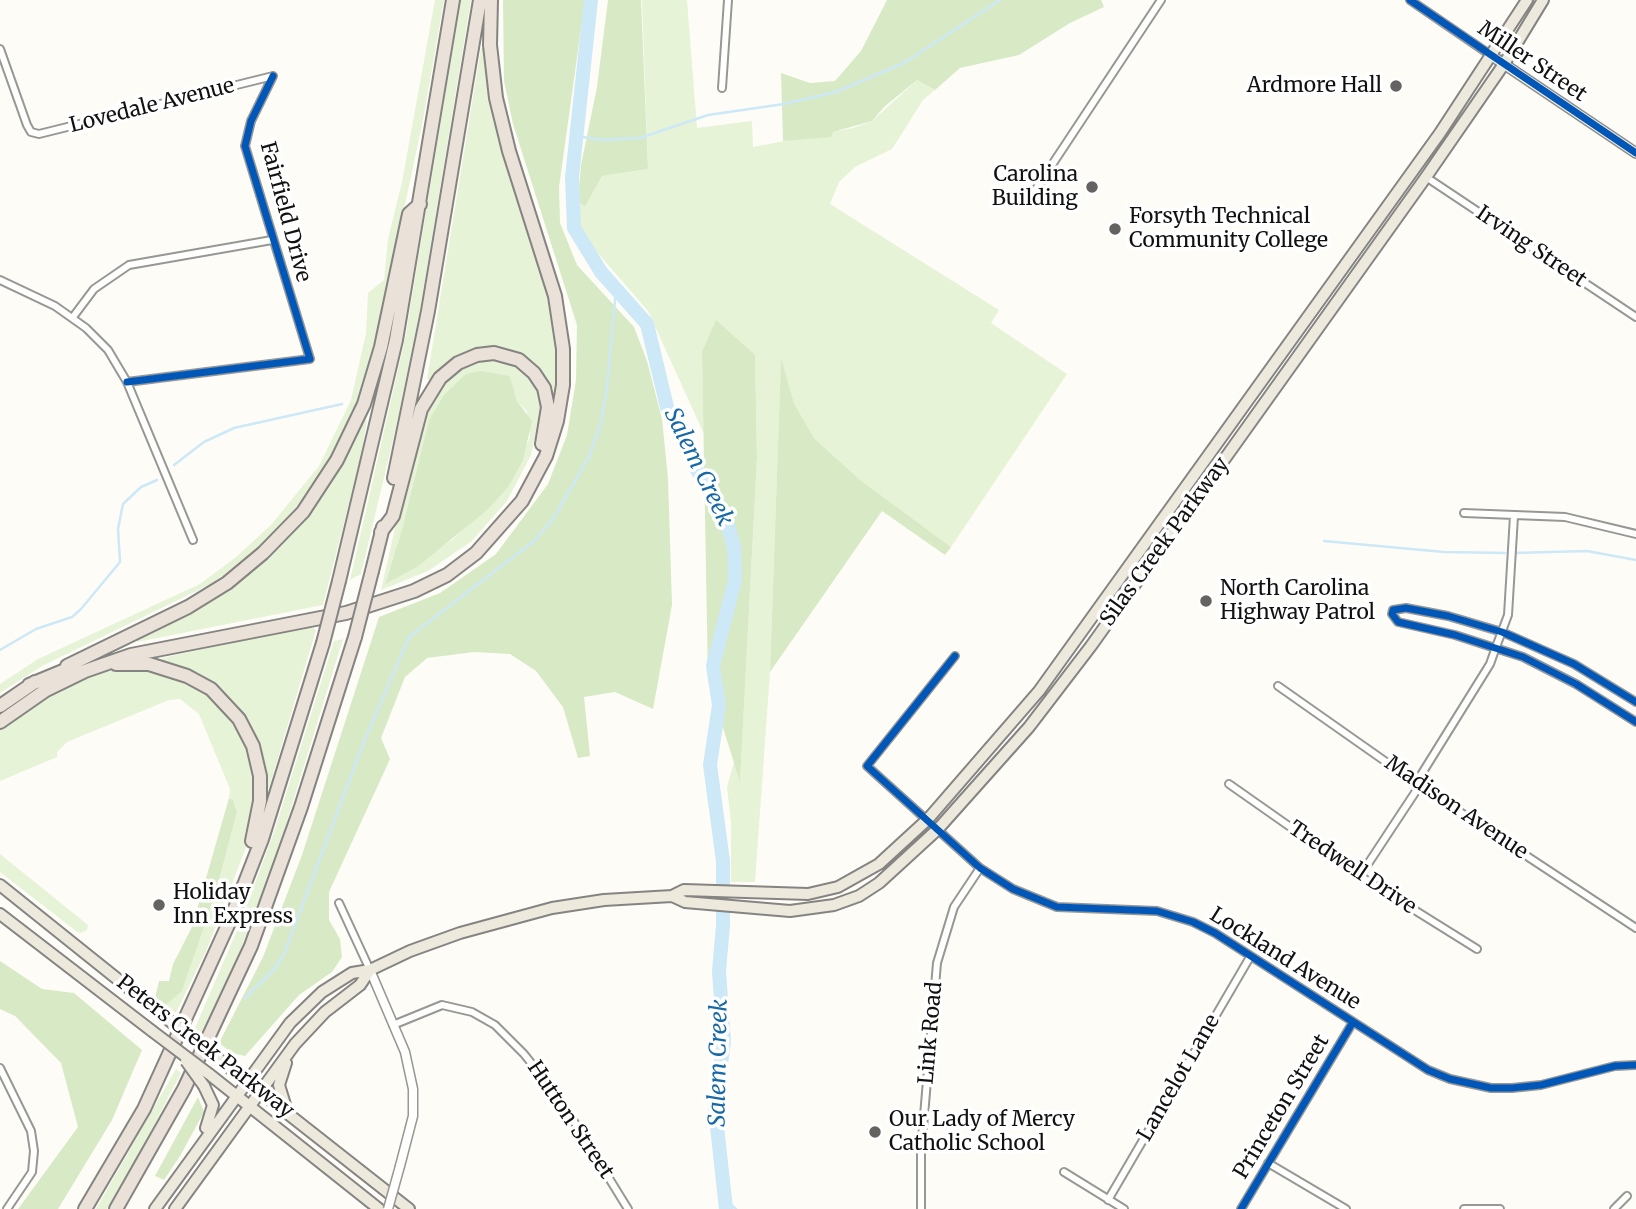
<!DOCTYPE html>
<html>
<head>
<meta charset="utf-8">
<style>
	body { margin:0 }
	canvas { display:block; background:#fdfcf7 }
</style>
</head>
<body>
<canvas width="1636" height="1209"></canvas>
<script>
const context = document.querySelector('canvas').getContext('2d');
context.lineJoin = 'round';
function fillPath(path, color) { context.fillStyle = color; context.fill(path, 'evenodd'); }
const toPath = rows => new Path2D(rows.map(r => 'M' + r).join(''));
function stroke(path, color, width, dash) { context.strokeStyle = color; context.lineWidth = width; context.lineCap = dash ? 'butt' : 'round'; context.setLineDash(dash || []); context.stroke(path); }
function write(font, color, halo, rows, align = 'center') {
  context.font = font + ' Merriweather,serif'; context.lineWidth = 7; context.setLineDash([]); context.textBaseline = 'middle'; context.strokeStyle = halo; context.fillStyle = color; for (const [text, x, y, turn = 0] of rows) {
    context.save(); context.translate(x, y); context.rotate((+turn || 0) * Math.PI / 180); context.textAlign = isNaN(turn) ? turn : align; if (halo) context.strokeText(text, 0, 0); context.fillText(text, 0, 0); context.restore();
  }
}
fillPath(toPath([
	[435,0,444,0,423,120,380,323,360,397,333,455,294,510,258,548,213,583,42,666,0,693,0,684,38,659,200,584,236,557,271,525,319,466,351,400,366,333,368,293,384,280,388,239,402,182],
	[461,0,471,0,419,315,396,427,361,574,350,580,405,339],
	[642,0,687,0,697,128,752,121,753,147,853,128,872,121,917,80,935,90,923,100,892,149,855,167,839,182,830,204,999,310,991,323,1067,374,951,547,859,479,814,438,794,403,781,361,770,672,755,882,731,882,731,822,727,787,734,762,740,780,757,458,755,356,702,352,704,434,648,311,583,236,579,219,578,201,585,207,602,176,648,169],
	[481,48,486,49,553,306,559,369,555,397,549,397,519,357,451,362,431,380,427,379],
	[488,357,514,363,528,374,539,392,543,403,531,455,507,501,472,541,428,571,381,590,418,427,437,387,460,366],
	[510,376,517,401,527,411,530,437,509,486,453,539,385,583,403,526],
	[363,420,367,420,362,452,323,605,137,642,137,638,224,592,278,547,297,526],
	[311,626,316,630,269,788,264,786,227,699,162,663,162,658],
	[343,639,276,857,237,958,201,1033,195,1028,242,919,274,832,334,641],
	[151,669,187,681,210,696,233,720,247,744,255,782,253,824,247,845,206,951,176,1013,166,1005,182,990,216,892,237,812,233,800,229,798,230,789,199,714,180,699,169,700,67,742,57,752,57,757,0,781,0,730,34,704,66,686,105,671],
	[0,854,88,925,87,930,80,933,76,931,0,872],
	[176,1069,181,1073,136,1160,107,1209,96,1209]
]), '#e7f3d7');
fillPath(toPath([
	[503,0,585,0,559,187,560,223,577,265,634,327,647,361,662,419,668,478,672,605,653,709,615,692,584,697,590,756,578,758,563,707,536,671,510,654,474,652,427,658,405,677,381,738,390,759,329,892,329,920,340,939,342,957,332,972,299,995,245,1056,232,1053,219,1043,263,957,302,855,379,617,440,593,496,554,548,484,567,435,576,380,577,325,513,124,504,81],
	[608,0,641,0,648,169,602,176,585,207,578,201,581,165,597,87],
	[887,0,1101,0,1104,7,1070,23,1019,55,960,68,935,90,917,80,884,107,872,121,833,132,831,137,783,141,781,73,810,83,835,81,861,51],
	[716,320,755,355,757,458,740,782,708,680,702,352],
	[781,358,794,403,814,438,859,479,951,547,945,555,882,511,770,672],
	[480,371,510,376,517,401,532,421,523,460,509,486,486,511,417,567,385,584,403,526,429,420,444,395,466,374],
	[229,798,233,800,237,812,216,892,182,991,166,1005,155,998,159,981,169,981,173,964,192,927],
	[0,961,42,989,74,993,142,1050,112,1120,58,1209,18,1209,78,1127,61,1063,15,1016,0,1009],
	[198,1097,204,1112,180,1156,164,1180,155,1176]
]), '#d8eac5');
stroke(toPath([
	[576,136,602,140,640,138,708,115,784,104,836,92,904,63,1000,0],
	[174,465,204,442,234,428,342,404],
	[1324,541,1444,552,1505,553],
	[1514,553,1587,551,1636,560],
	[0,650,36,629,72,617,81,609,120,562,118,529,123,504,141,487,157,480],
	[245,998,276,967,284,954,363,744,409,637,534,541,553,519,589,457,601,423,607,387,616,290],
	[724,1199,736,1209]
]), '#cde8f7', 2.5);
stroke(toPath([
	[591,0,572,177,574,228,601,272,647,324,667,407,697,470,726,519,734,547,735,580,713,666,719,705,710,765,723,861,723,925,719,971,724,1041,715,1108,726,1209]
]), '#cde8f7', 14);
const minor = toPath([
	[1410,0,1492,56],
	[0,49,27,125,31,132,39,134,273,76],
	[722,88,728,0],
	[1426,177,1636,317],
	[1032,195,1161,0],
	[0,280,55,306,86,328,108,350,127,382,193,540],
	[73,317,94,289,129,265,272,240],
	[127,382,310,359,245,146,251,121,273,76],
	[1464,513,1565,517,1636,534],
	[955,656,867,766,980,868,1013,889,1057,907,1157,911,1193,922,1215,933,1428,1070,1450,1079,1491,1088,1512,1088,1541,1085,1615,1066,1636,1065],
	[1278,686,1416,783,1636,928],
	[1636,702,1574,664,1502,632,1448,616,1406,608,1393,610,1392,614,1398,622,1455,635,1523,657,1576,684,1636,722],
	[1416,783,1490,664,1496,647,1508,615,1514,516],
	[1229,784,1360,876,1477,949],
	[1360,876,1420,785],
	[339,903,370,970],
	[393,1025,442,1005,472,1012,495,1025,524,1054,562,1102,628,1209],
	[0,1068,31,1131,34,1151,32,1172,7,1209],
	[1268,1163,1346,1209],
	[1064,1172,1124,1209],
	[1108,1200,1250,957],
	[921,1209,921,1151,937,963,954,907,980,868],
	[1241,1209,1353,1022],
	[1464,1209,1500,1209],
	[1614,1209,1627,1196]
]);
const tertiary = toPath([
	[370,970,405,1052,413,1089,413,1116,400,1166]
]);
const secondary = toPath([
	[1492,56,1636,153]
]);
const primary = toPath([
	[0,885,161,1014],
	[672,896,685,902,790,911,834,905,859,896,879,883,938,829,1029,727,1091,646,1426,177,1504,64,1543,0],
	[0,914,152,1031],
	[217,1058,409,1209],
	[286,1063,279,1085,287,1111],
	[209,1074,379,1209],
	[204,1086,213,1105,206,1128],
	[155,1209,290,1023,322,992,352,973,370,970,410,951,460,933,552,908,604,900,672,896,684,890,808,894,838,887,879,864,928,819,1039,691,1440,133,1527,0],
	[175,1209,295,1044,325,1012,360,985,370,970]
]);
const motorway = toPath([
	[394,478,428,311,480,0],
	[381,532,393,516,421,409,440,378,458,363,477,355,494,353,519,360,534,373,544,388,548,407,542,444],
	[372,571,383,527],
	[339,581,396,340,453,0],
	[116,664,149,664,187,676,211,689,239,719,253,746,260,776,260,801,252,841],
	[67,666,188,607,227,583,263,553,303,512,337,460,364,404,381,347,409,214,420,204],
	[29,685,75,666],
	[0,706,35,682],
	[0,722,46,690,85,671,131,655,346,613,414,591,447,575,476,553,522,501,546,456,557,421,563,385,563,349,555,296,509,151,496,98,490,45,491,0],
	[85,1209,144,1109,232,916,262,839,323,643],
	[116,1209,184,1089,251,946,301,807,355,637]
]);
stroke(minor, '#979795', 10);
stroke(tertiary, '#979795', 11);
stroke(secondary, '#8e8d8b', 12);
stroke(primary, '#858482', 14);
stroke(motorway, '#858482', 16);
stroke(minor, '#fffffe', 6);
stroke(tertiary, '#fffffe', 8);
stroke(secondary, '#f6f4eb', 9);
stroke(primary, '#ede9dc', 10);
stroke(motorway, '#eae1d8', 12);
const tertiaryBridge = toPath([
	[388,1209,400,1166]
]);
const primaryBridge = toPath([
	[161,1014,217,1058],
	[152,1031,209,1074],
	[186,1061,204,1086]
]);
const motorwayBridge = toPath([
	[355,637,372,571],
	[323,643,339,581]
]);
stroke(tertiaryBridge, '#979795', 11, []);
stroke(primaryBridge, '#858482', 14, []);
stroke(motorwayBridge, '#858482', 16, []);
stroke(tertiaryBridge, '#fffffe', 8);
stroke(primaryBridge, '#ede9dc', 10);
stroke(motorwayBridge, '#eae1d8', 12);
stroke(toPath([
	[1410,0,1636,153],
	[127,382,310,359,245,146,251,121,273,76],
	[955,656,867,766,980,868,1013,889,1057,907,1157,911,1193,922,1215,933,1428,1070,1450,1079,1491,1088,1512,1088,1541,1085,1615,1066,1636,1065],
	[1636,702,1574,664,1502,632,1448,616,1406,608,1393,610,1392,614,1398,622,1455,635,1523,657,1576,684,1636,722],
	[1241,1209,1353,1022]
]), '#0057b8', 7);
for (const [x, y, r, color] of [
	[1396,86,7,"#646362"],
	[1092,187,7,"#646362"],
	[1115,229,7,"#646362"],
	[1206,601,7,"#646362"],
	[159,905,7,"#646362"],
	[875,1132,7,"#646362"]
]) { const dot = new Path2D(); dot.arc(x, y, r, 0, 2 * Math.PI); context.fillStyle = color; context.fill(dot); stroke(dot, '#fff', 2.5); }
write('21px', '#111', '#fff', [
	["Miller Street",1532,62,34],
	["Lovedale Avenue",152,106,-14],
	["Fairfield Drive",285,212,75],
	["Irving Street",1531,247,34],
	["Silas Creek Parkway",1165,542,-54],
	["Madison Avenue",1456,808,34],
	["Tredwell Drive",1352,868,34],
	["Lockland Avenue",1285,959,32],
	["Link Road",931,1033,-85],
	["Peters Creek Parkway",205,1047,38],
	["Lancelot Lane",1179,1078,-60],
	["Princeton Street",1282,1107,-59],
	["Hutton Street",570,1120,56]
]);
write('21px', '#111', '#fff', [
	["Ardmore Hall",1382,86,"right"],
	["Carolina",1078,175,"right"],
	["Building",1078,199,"right"],
	["Forsyth Technical",1129,217],
	["Community College",1129,241],
	["North Carolina",1220,589],
	["Highway Patrol",1220,613],
	["Holiday",173,893],
	["Inn Express",173,917],
	["Our Lady of Mercy",889,1120],
	["Catholic School",889,1144]
], 'left');
write('italic 23px', '#1768a6', '#fff', [
	["Salem Creek",698,467,64],
	["Salem Creek",719,1063,-89]
]);
</script>
</body>
</html>
